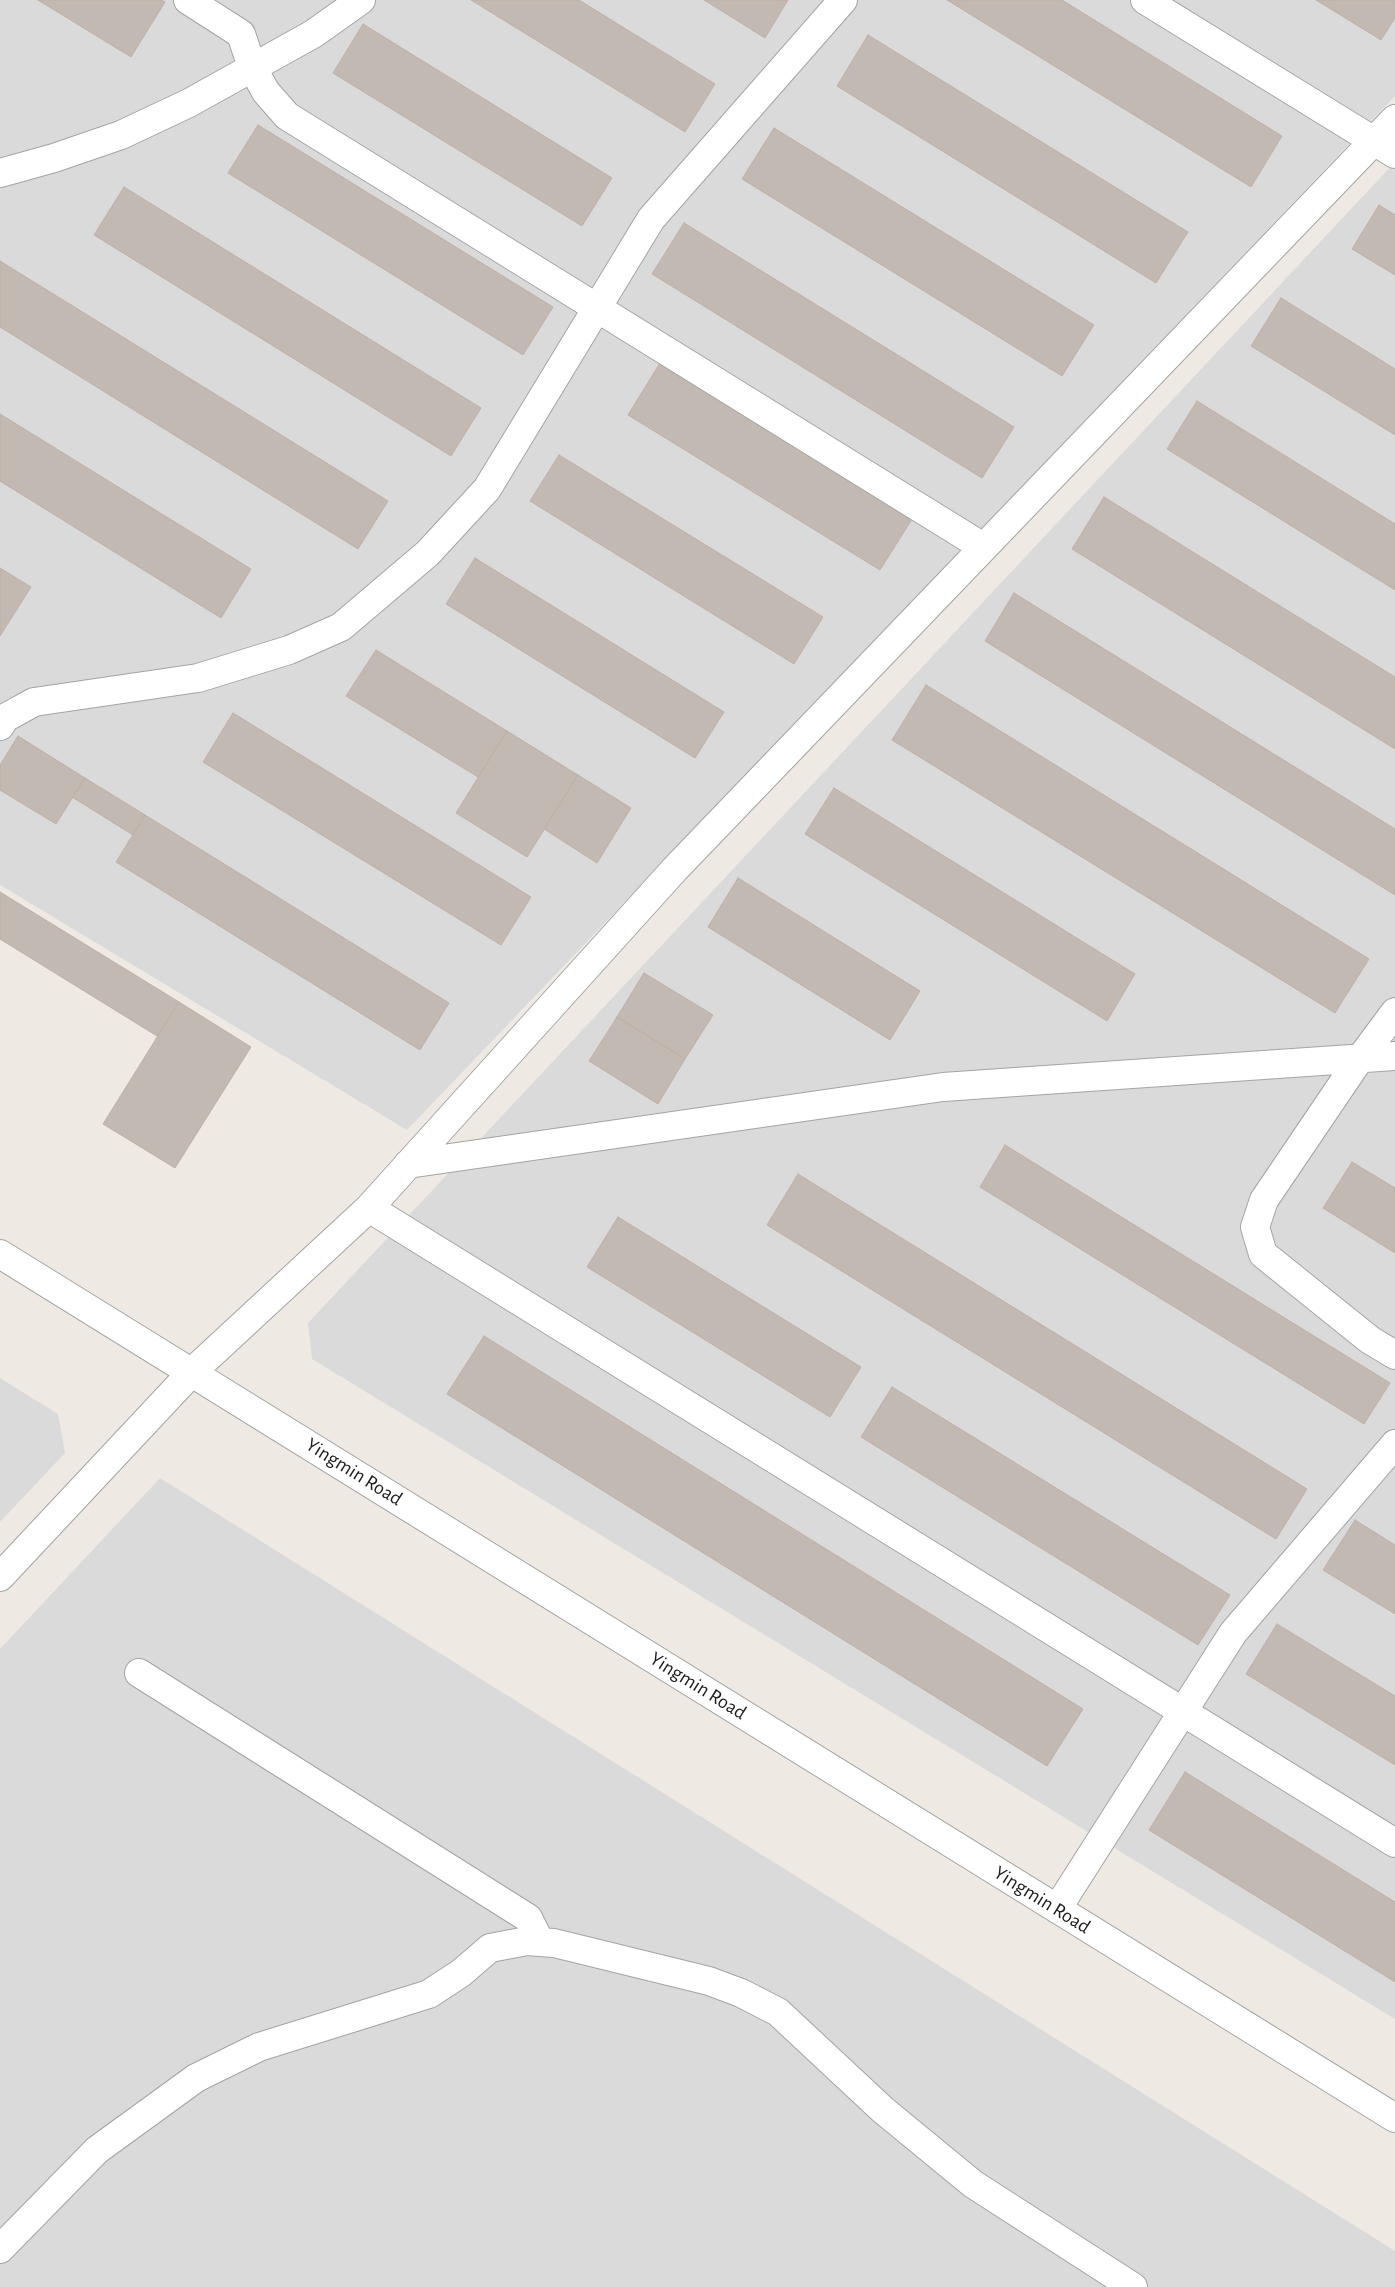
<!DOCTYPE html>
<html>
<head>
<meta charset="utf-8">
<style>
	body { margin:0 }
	canvas { display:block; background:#eeeae3 }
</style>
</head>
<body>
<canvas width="1395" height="2287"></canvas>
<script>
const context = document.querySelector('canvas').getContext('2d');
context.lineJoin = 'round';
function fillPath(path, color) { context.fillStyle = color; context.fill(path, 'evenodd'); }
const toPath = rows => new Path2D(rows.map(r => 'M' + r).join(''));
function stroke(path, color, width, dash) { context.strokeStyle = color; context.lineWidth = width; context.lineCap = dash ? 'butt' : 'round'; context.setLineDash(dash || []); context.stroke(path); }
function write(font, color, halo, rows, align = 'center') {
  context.font = font + ' "Alegreya Sans",sans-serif'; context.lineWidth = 4; context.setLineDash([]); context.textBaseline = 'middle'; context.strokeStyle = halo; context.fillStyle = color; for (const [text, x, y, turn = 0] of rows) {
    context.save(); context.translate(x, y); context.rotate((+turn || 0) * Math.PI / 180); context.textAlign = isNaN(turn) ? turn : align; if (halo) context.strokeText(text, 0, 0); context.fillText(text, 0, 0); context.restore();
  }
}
fillPath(toPath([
	[0,0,1395,0,1395,96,407,1130,0,885],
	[1395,162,1395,2019,312,1359,308,1323],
	[0,1378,58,1414,65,1453,0,1522],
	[160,1478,1395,2251,1395,2287,0,2287,0,1649]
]), '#dbdada');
const building = toPath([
	[38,0,161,0,165,2,131,57,38,0],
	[471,0,579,0,715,84,685,132,471,0],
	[704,0,788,0,765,38,704,0],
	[947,0,1062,0,1282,136,1251,187,947,0],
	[1316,0,1395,0,1395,18,1381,40,1316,0],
	[363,24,612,178,582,226,333,73,363,24],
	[868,35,1188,232,1156,283,837,86,868,35],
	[258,125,553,307,523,355,228,173,258,125],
	[774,128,1094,325,1062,376,742,179,774,128],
	[124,187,481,408,451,456,94,235,124,187],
	[1379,205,1395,215,1395,275,1352,249,1379,205],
	[684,223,1014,427,982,478,652,274,684,223],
	[0,261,388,501,358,549,0,327,0,261],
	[1281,298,1395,369,1395,435,1251,346,1281,298],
	[660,363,912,519,880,570,628,415,660,363],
	[1197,401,1395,524,1395,590,1167,449,1197,401],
	[0,414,251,569,221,618,0,481,0,414],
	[559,455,823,617,794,664,530,501,559,455],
	[1104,497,1395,677,1395,749,1072,549,1104,497],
	[475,558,724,712,695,758,446,604,475,558],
	[0,568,31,587,0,636,0,568],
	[1014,593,1395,829,1395,895,985,641,1014,593],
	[376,650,507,731,478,777,346,696,376,650],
	[926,685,1369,959,1335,1013,892,740,926,685],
	[233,713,531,897,501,945,203,762,233,713],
	[507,731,578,775,527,857,456,813,507,731],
	[18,736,85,778,56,824,0,790,0,765,18,736],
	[578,775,631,808,597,863,544,829,578,775],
	[85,778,145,815,133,835,72,797,85,778],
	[834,788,1135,974,1107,1021,805,834,834,788],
	[145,815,449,1003,420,1050,116,862,145,815],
	[738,878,920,991,890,1040,708,927,738,878],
	[0,892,179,1002,157,1036,0,939,0,892],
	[644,973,713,1015,685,1059,617,1017,644,973],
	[179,1002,251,1047,175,1168,103,1124,179,1002],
	[617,1017,685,1059,658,1104,589,1061,617,1017],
	[1005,1145,1390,1383,1364,1424,980,1187,1005,1145],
	[1352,1162,1395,1188,1395,1253,1323,1208,1352,1162],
	[798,1174,1307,1489,1276,1539,767,1225,798,1174],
	[618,1217,861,1367,830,1417,587,1267,618,1217],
	[484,1336,1083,1709,1047,1766,447,1394,484,1336],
	[892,1387,1230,1595,1198,1645,861,1437,892,1387],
	[1355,1520,1395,1545,1395,1614,1323,1570,1355,1520],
	[1277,1624,1395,1696,1395,1765,1246,1674,1277,1624],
	[1185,1772,1395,1902,1395,1982,1149,1830,1185,1772]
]);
fillPath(building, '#c2b9b3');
stroke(building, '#bfb0a6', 1);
const minor = toPath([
	[188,0,241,34,252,67,266,92,287,116,983,547],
	[1145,0,1395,154],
	[0,173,54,158,121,135,189,103,313,34,361,0],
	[0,726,5,718,34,702,198,678,289,650,341,627,428,553,487,489,651,219,843,0],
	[1395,1012,1354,1067,1264,1200,1255,1227,1263,1254,1370,1340,1395,1355],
	[408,1164,943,1087,1395,1056],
	[369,1208,1395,1843],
	[0,1254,1395,2118],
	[0,1577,192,1372,369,1208,675,869,1395,119],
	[139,1673,528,1918,540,1942],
	[1057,1909,1233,1633,1395,1444],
	[0,2249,97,2150,196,2078,259,2047,429,1994,461,1973,490,1948,527,1941,554,1943,709,1981,741,1993,778,2012,883,2110,973,2184,1133,2287]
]);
stroke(minor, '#a4a4a4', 30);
stroke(minor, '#fff', 28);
write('20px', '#1d1d1d', '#fff', [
	["Yingmin Road",354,1472,32],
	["Yingmin Road",698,1686,32],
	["Yingmin Road",1042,1900,32]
]);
</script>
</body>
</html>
